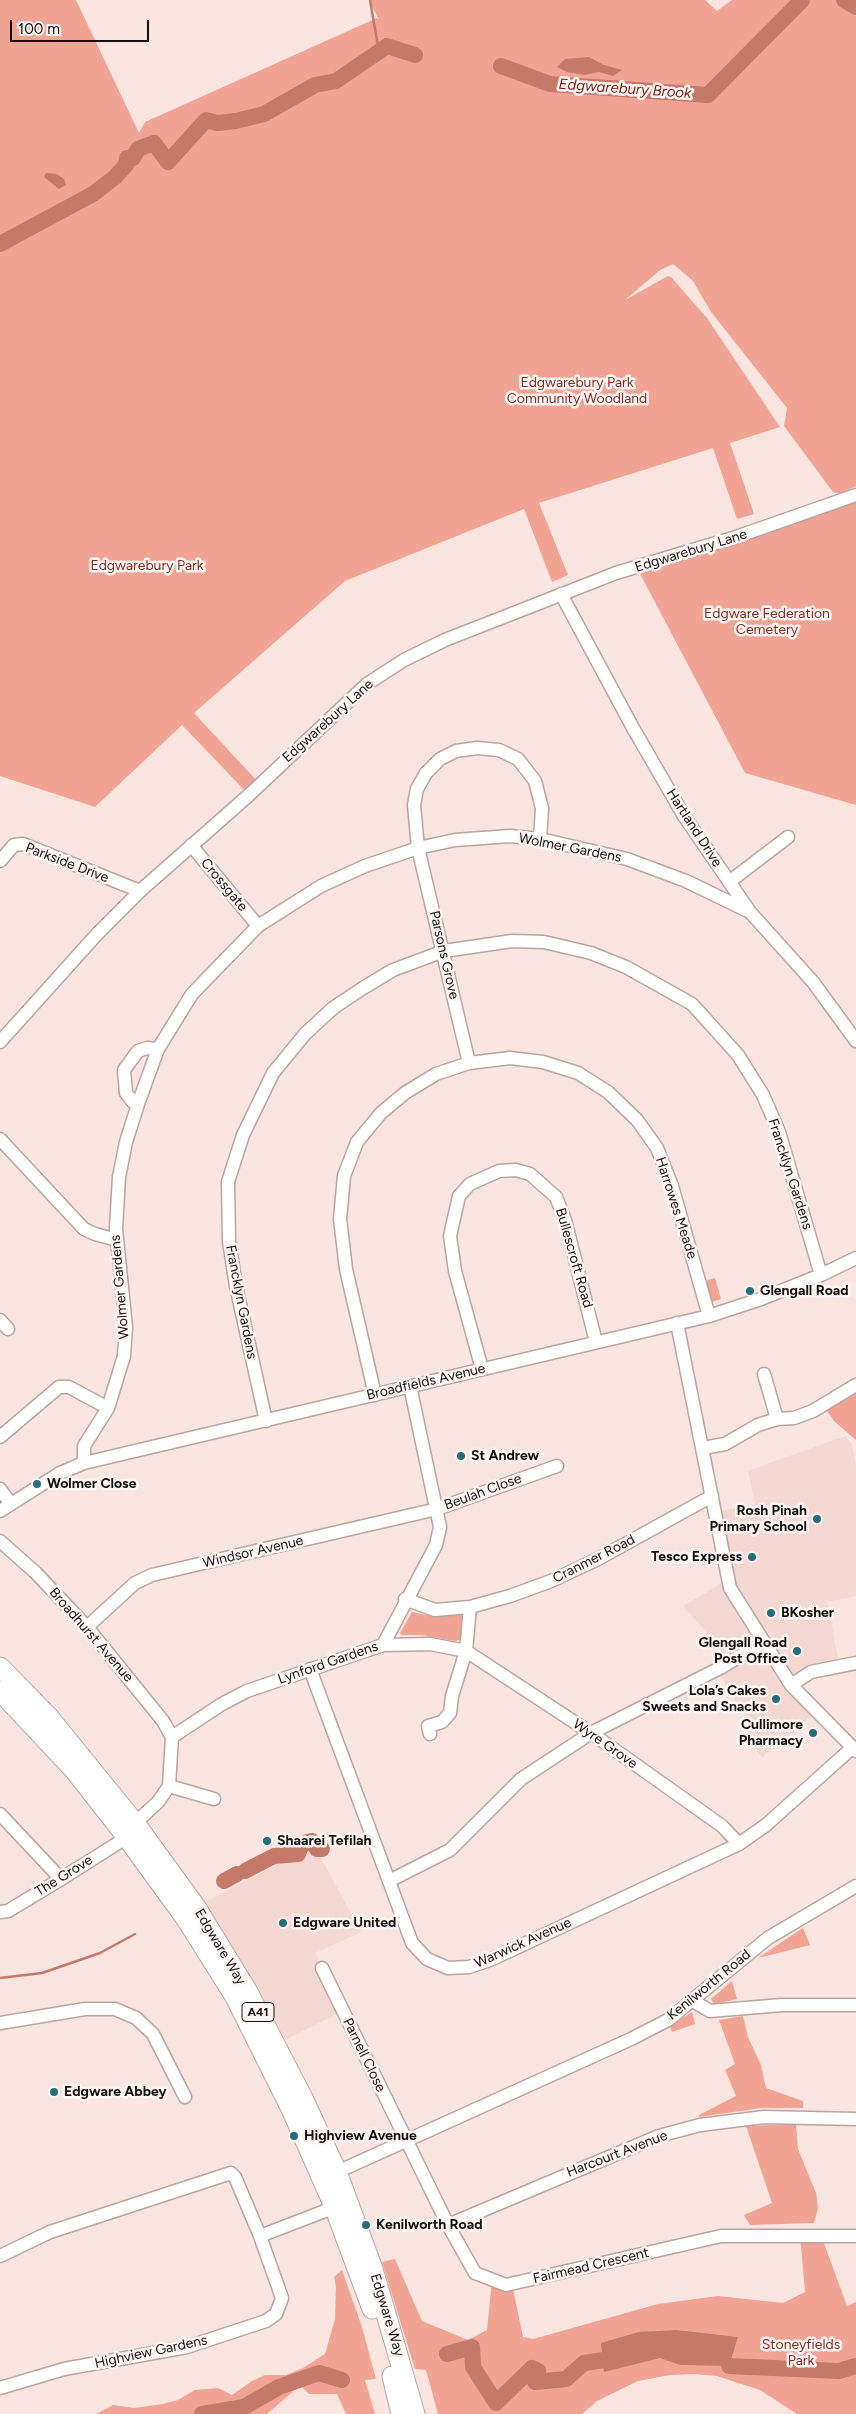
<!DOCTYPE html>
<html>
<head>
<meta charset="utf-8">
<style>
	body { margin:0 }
	#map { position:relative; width:856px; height:2414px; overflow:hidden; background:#fae5e1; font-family:Figtree,sans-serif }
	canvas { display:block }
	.scale { position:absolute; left:10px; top:20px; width:139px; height:22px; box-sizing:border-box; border:2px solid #140e0c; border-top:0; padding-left:6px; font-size:15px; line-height:18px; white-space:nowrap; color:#140e0c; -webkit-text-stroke:4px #fef6f4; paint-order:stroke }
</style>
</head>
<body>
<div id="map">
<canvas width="856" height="2414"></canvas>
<div class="scale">100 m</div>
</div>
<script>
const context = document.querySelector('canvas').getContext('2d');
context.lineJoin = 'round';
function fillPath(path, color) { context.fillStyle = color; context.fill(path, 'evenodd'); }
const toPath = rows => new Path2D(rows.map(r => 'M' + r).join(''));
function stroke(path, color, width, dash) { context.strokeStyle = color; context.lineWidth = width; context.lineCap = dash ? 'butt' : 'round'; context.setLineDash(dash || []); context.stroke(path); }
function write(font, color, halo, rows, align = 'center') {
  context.font = font + ' Figtree,sans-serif'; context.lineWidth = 5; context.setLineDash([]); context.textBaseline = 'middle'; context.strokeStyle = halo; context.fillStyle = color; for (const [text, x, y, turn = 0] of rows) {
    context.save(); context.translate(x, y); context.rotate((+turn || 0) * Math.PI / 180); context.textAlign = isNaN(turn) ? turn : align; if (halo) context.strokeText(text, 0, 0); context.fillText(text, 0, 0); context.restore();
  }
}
fillPath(toPath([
	[845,1436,852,1444,856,1466,856,1596,827,1602,840,1668,791,1685,815,1713,762,1758,744,1730,751,1725,717,1670,729,1663,707,1633,683,1606,724,1582,710,1513,755,1504,748,1471],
	[314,1845,361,1932,315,1953,343,2011,275,2045,196,1907]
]), '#f4d8d2');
fillPath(toPath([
	[0,0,76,0,139,133,145,122,377,18,379,20,369,0,705,0,717,11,732,0,856,0,856,486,840,494,833,492,784,426,787,408,711,312,693,281,673,264,660,270,625,300,668,276,671,277,707,318,780,427,730,443,754,514,737,519,713,448,539,503,568,575,552,582,524,509,345,581,194,713,260,784,249,795,182,725,95,807,0,776],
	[856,495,856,805,745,773,637,568],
	[715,1278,721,1299,711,1302,705,1281],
	[856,1390,856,1440,835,1422,827,1411],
	[412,1612,436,1617,461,1615,463,1618,460,1640,455,1641,422,1635,401,1635,400,1633],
	[803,1928,810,1945,758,1958],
	[732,1981,737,1999,714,2004,711,1999],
	[692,2012,695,2024,672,2032,670,2026],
	[743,2016,748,2037,761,2065,766,2088,803,2101,803,2108,761,2108,699,2117,699,2115,736,2096,725,2070,735,2064,719,2020],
	[796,2124,798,2149,816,2193,818,2208,814,2223,750,2225,744,2215,772,2203,746,2126],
	[800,2234,821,2235,847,2306,856,2302,856,2414,797,2414,760,2390,717,2376,694,2374,670,2375,638,2381,597,2401,582,2414,438,2414,426,2370,415,2369,382,2262,395,2259,422,2321,468,2340,487,2330,492,2279,512,2284,523,2337,533,2339,658,2304,718,2296,783,2303,805,2292],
	[342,2270,362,2327,376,2379,365,2380,375,2414,346,2414,337,2394,309,2394,302,2387,297,2388,267,2414,96,2414,113,2405,134,2408,163,2404,178,2400,195,2390,218,2388,232,2395,252,2381,265,2375,286,2375,303,2368,325,2354,335,2319,336,2287,334,2277]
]), '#f1a394');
fillPath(toPath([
	[589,57,604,65,622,70,613,76,599,72,584,75,567,72,557,67,565,59],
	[46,173,57,174,64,179,66,185,59,189,44,177],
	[676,2330,738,2337,729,2366,680,2365,660,2358,604,2372,601,2343,639,2332]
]), '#c47969');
stroke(toPath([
	[370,0,379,52],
	[0,1978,42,1973,100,1953,135,1934]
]), '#c47969', 2.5);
stroke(toPath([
	[844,0,856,7],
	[501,66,550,84,708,95,802,0],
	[0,244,93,194,115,177,126,165,127,158,133,158,138,149,154,143,168,162,206,120,217,123,236,121,264,114,315,85,336,81,387,46,415,55],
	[245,1871,274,1856,298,1854,301,1846,307,1842,312,1841,317,1849,322,1849],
	[224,1881,237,1874],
	[447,2354,472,2347,473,2367,496,2403,532,2368,538,2371,535,2382,566,2379,584,2363,604,2360],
	[729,2366,839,2371,856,2366],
	[202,2414,244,2407,279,2387,319,2373,342,2380]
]), '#c47969', 16);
const minor = toPath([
	[561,594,633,728,684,816,750,912,813,982,856,1041],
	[191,845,258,926],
	[0,861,14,845,23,844,140,891],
	[729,882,788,837],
	[0,1042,98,933,140,891,249,795,367,684,404,660,445,640,616,573,736,537,856,495],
	[469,1063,418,848,414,805,417,789,426,773,440,759,456,751,477,748,499,750,518,759,535,781,542,808,540,839],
	[138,1104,133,1102,126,1093,124,1070,138,1051,147,1048,158,1049],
	[0,1139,84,1229,95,1234,117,1240],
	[0,1320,8,1329],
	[677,1323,730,1588,791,1685,856,1751],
	[482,1369,455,1271,450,1236,459,1196,470,1184,499,1171,516,1170,530,1174,556,1197,565,1220,596,1342],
	[764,1374,777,1419],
	[375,1395,346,1269,340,1219,344,1176,357,1142,381,1113,405,1093,436,1074,469,1063,510,1058,543,1062,578,1073,608,1092,637,1120,657,1148,672,1186,709,1316],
	[266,1421,236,1286,229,1241,228,1182,243,1135,273,1073,305,1034,333,1008,363,988,393,970,444,951,512,941,544,942,591,953,626,967,692,1004,738,1055,763,1095,779,1132,821,1275],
	[0,1437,59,1387,69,1387,108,1408],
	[703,1448,725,1444,758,1425,777,1419,794,1418,813,1411,856,1385],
	[84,1463,84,1446,108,1408,124,1356,126,1327,116,1229,119,1177,126,1142,138,1104,158,1049,192,994,258,926,321,886,365,866,418,848,455,840,510,836,540,839,627,859,686,881,750,912],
	[0,1489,11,1504],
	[0,1511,60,1473,84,1463,709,1316,761,1299,821,1275,856,1258],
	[0,1541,36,1573,87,1627,163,1721,172,1737],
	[405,1599,435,1610,470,1607,510,1596,551,1581,598,1559,712,1496],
	[87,1627,135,1583,152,1575,437,1509,557,1466],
	[383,1645,430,1644,466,1651,470,1607],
	[310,1669,412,1943,427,1959,448,1968,469,1967,490,1960,739,1844,766,1825,852,1748],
	[791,1685,811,1672,856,1663],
	[430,1734,428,1726,442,1722,450,1713,452,1696,466,1651,591,1733,722,1826,739,1844],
	[172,1737,222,1704,247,1691,383,1645,436,1545,440,1527,410,1386],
	[169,1786,214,1799],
	[0,1814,61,1879],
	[135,1823,158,1802,169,1786,172,1737],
	[389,1881,450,1850,521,1779,591,1733,720,1668,764,1642],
	[0,1912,8,1911,61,1879,118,1843,125,1835],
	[322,1968,448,2225,475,2273,506,2285,721,2236,856,2236],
	[693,2001,710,2011,782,2005,856,2005],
	[0,2023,85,2009,115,2009,136,2018,153,2034,185,2097],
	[337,2172,631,2039,668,2020,768,1938,856,1886],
	[448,2225,659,2136,700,2125,764,2117,856,2119],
	[260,2236,325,2211,333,2204],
	[0,2256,50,2232,231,2173,235,2177,260,2236,282,2298,276,2314,266,2321,187,2347,64,2369,0,2388]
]);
const highway = toPath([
	[0,1667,49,1717,135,1823,196,1907,248,1992,303,2098,337,2172,373,2269,415,2414],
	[0,1691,74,1770,125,1835,186,1919,235,1997,291,2109,333,2204,372,2309],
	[392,2376,401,2414]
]);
stroke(minor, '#b8a4a0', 15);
stroke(highway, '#b8a4a0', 21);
stroke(minor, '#fff', 12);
stroke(highway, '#fff', 19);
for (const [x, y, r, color] of [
	[750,1291,5,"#276e7b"],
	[461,1456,5,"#276e7b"],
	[37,1484,5,"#276e7b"],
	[817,1519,5,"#276e7b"],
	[752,1557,5,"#276e7b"],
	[771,1613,5,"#276e7b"],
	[797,1651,5,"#276e7b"],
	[776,1699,5,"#276e7b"],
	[813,1733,5,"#276e7b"],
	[267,1841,5,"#276e7b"],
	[283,1923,5,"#276e7b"],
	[54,2092,5,"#276e7b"],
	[294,2136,5,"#276e7b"],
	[366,2225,5,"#276e7b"]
]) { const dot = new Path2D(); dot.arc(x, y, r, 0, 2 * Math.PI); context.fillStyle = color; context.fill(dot); stroke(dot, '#fef6f4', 2); }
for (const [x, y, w] of [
	[258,2012,32]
]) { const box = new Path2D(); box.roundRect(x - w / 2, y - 9.5, w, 19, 4); context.fillStyle = '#fef6f4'; context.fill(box); stroke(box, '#140e0c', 1); }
write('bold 12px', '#140e0c', null, [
	["A41",258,2012]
]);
write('14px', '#852a1b', '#fef6f4', [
	["Edgwarebury Park",577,383],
	["Community Woodland",577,399],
	["Edgwarebury Park",147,566],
	["Edgware Federation",767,614],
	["Cemetery",767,630],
	["Stoneyfields",801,2345],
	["Park",801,2361]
]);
write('14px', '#140e0c', '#fef6f4', [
	["Edgwarebury Lane",691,551,-17],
	["Edgwarebury Lane",328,721,-42],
	["Hartland Drive",694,828,57],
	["Wolmer Gardens",570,848,11],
	["Parkside Drive",67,863,21],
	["Crossgate",224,885,50],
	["Parsons Grove",444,955,77],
	["Francklyn Gardens",790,1174,72],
	["Harrowes Meade",676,1208,72],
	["Bullescroft Road",574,1258,74],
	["Wolmer Gardens",120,1287,-95],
	["Francklyn Gardens",241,1302,79],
	["Broadfields Avenue",426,1382,-13],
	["Beulah Close",483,1492,-20],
	["Windsor Avenue",253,1552,-13],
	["Cranmer Road",594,1559,-27],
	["Broadhurst Avenue",91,1635,49],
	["Lynford Gardens",328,1663,-19],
	["Wyre Grove",605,1744,35],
	["The Grove",64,1876,-32],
	["Warwick Avenue",523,1943,-24],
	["Edgware Way",220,1947,59],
	["Kenilworth Road",709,1985,-39],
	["Parnell Close",364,2055,64],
	["Harcourt Avenue",617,2154,-21],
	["Fairmead Crescent",591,2266,-13],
	["Edgware Way",387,2315,73],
	["Highview Gardens",151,2352,-12]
]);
write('bold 14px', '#140e0c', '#fef6f4', [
	["Glengall Road",760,1291],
	["St Andrew",471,1456],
	["Wolmer Close",47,1484],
	["Rosh Pinah",807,1511,"right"],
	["Primary School",807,1527,"right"],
	["Tesco Express",742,1557,"right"],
	["BKosher",781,1613],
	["Glengall Road",787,1643,"right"],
	["Post Office",787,1659,"right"],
	["Lola’s Cakes",766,1691,"right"],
	["Sweets and Snacks",766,1707,"right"],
	["Cullimore",803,1725,"right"],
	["Pharmacy",803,1741,"right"],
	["Shaarei Tefilah",277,1841],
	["Edgware United",293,1923],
	["Edgware Abbey",64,2092],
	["Highview Avenue",304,2136],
	["Kenilworth Road",376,2225]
], 'left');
write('italic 15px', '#791e0f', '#fef6f4', [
	["Edgwarebury Brook",625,89,4]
]);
</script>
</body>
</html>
